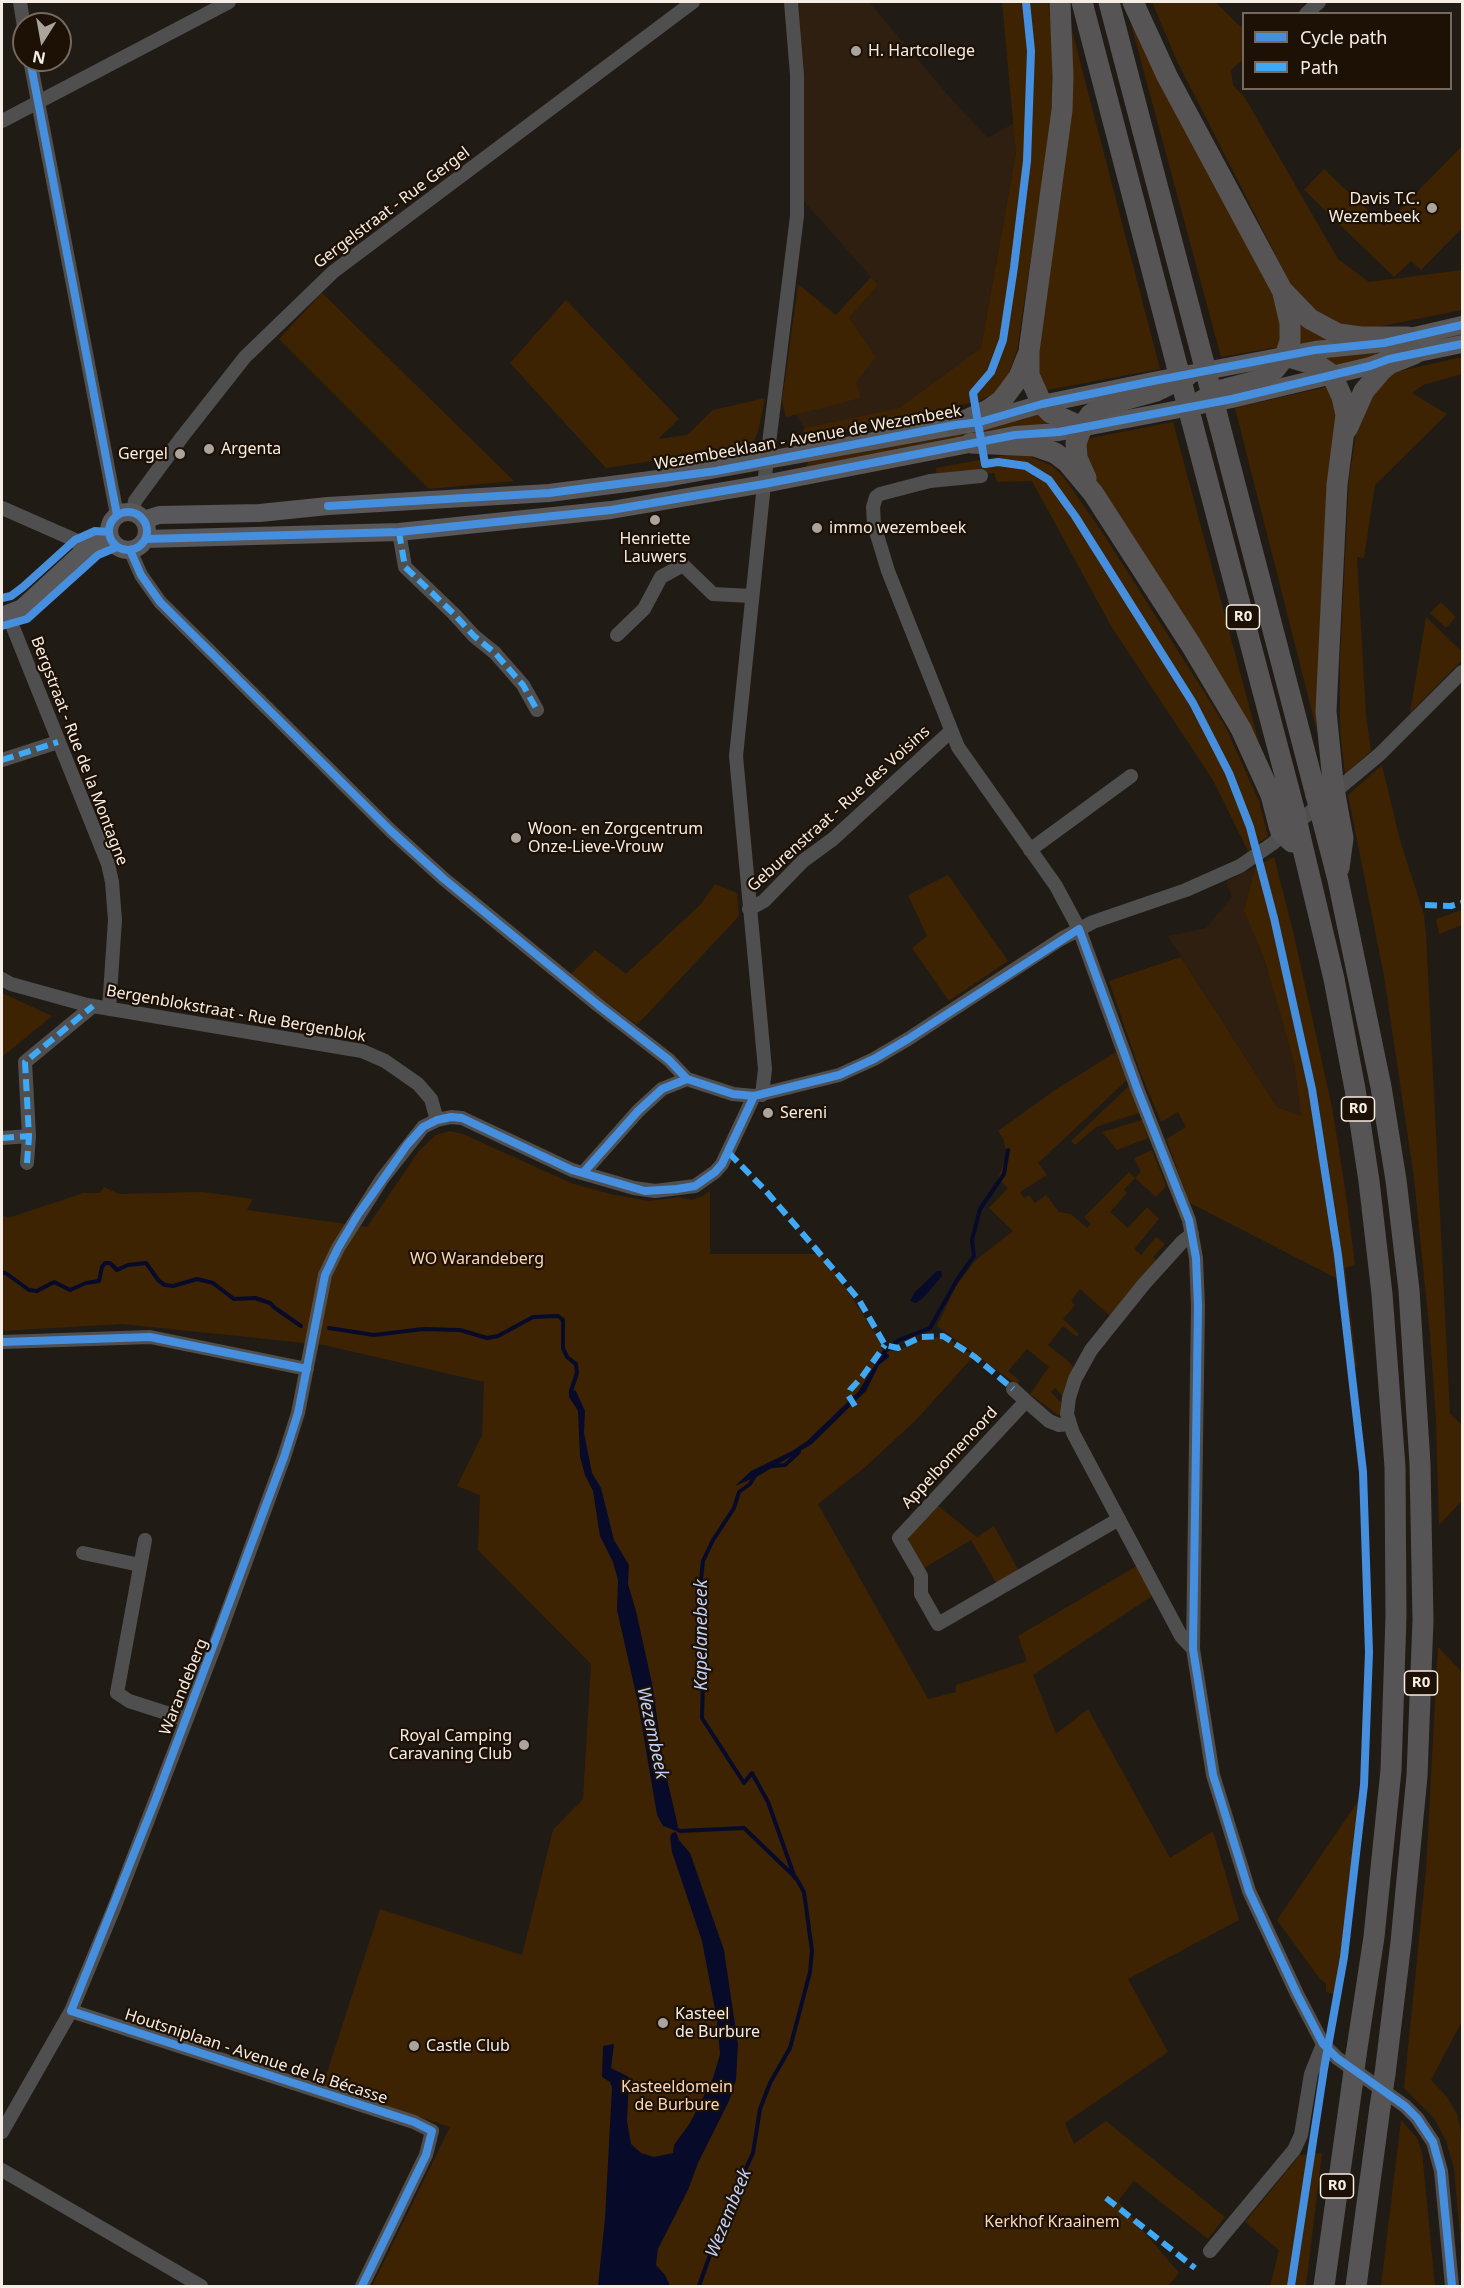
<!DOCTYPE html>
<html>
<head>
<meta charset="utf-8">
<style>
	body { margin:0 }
	#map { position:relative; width:1464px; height:2288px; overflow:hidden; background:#211b15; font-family:"Noto Sans",sans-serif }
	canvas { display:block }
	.frame { position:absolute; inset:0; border:3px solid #f6ede5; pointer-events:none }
	.legend { position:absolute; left:1242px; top:12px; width:210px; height:78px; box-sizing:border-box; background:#1d1106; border:2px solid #74695f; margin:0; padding:8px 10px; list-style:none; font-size:18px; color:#f6ede5 }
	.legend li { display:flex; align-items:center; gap:12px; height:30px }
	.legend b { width:30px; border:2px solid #74695f }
	.north { position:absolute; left:12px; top:12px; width:60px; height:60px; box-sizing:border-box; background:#1d1106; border:2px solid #74695f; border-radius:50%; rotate:191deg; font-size:16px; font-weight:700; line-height:24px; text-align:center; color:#f6ede5 }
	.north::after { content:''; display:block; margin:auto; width:21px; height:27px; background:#aba49c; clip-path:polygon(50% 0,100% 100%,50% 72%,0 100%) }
</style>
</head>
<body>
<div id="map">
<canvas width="1464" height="2288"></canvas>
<div class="frame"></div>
<ul class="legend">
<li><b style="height:8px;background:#468fdf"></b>Cycle path</li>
<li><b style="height:8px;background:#3fa9f5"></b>Path</li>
</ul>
<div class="north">N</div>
</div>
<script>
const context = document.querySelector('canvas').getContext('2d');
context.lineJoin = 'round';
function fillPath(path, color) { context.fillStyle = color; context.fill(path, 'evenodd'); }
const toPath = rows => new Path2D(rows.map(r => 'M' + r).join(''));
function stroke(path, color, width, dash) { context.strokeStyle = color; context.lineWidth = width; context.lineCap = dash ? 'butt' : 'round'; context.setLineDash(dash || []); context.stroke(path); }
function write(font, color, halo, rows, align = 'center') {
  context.font = font + ' "Noto Sans",sans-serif'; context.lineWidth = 4.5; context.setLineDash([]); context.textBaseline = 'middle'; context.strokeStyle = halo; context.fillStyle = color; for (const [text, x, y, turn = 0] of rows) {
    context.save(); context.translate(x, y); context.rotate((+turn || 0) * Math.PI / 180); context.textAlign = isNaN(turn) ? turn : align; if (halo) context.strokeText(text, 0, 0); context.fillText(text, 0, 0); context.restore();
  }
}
fillPath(toPath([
	[799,2,869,2,953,101,988,138,1014,123,1016,153,981,348,899,408,804,428,795,414,860,398,856,382,875,357,849,318,878,285,802,199,804,110],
	[1255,867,1244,911,1264,958,1294,1062,1301,1116,1277,1107,1168,936,1206,928,1232,897,1226,882]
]), '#2f1f10');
fillPath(toPath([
	[1002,2,1048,2,1053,46,1051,111,1043,178,1017,350,1008,376,1000,390,979,401,819,434,803,434,804,428,899,408,981,348,1016,153],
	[1125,2,1165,88,1278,304,1284,346,1221,357],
	[1152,2,1215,2,1243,29,1243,59,1231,70,1233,85,1245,98,1338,259,1369,282,1462,270,1462,310,1367,329,1327,324,1293,289,1178,63],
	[1069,19,1160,369,1042,391,1034,370],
	[1462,146,1462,228,1421,270,1411,261,1394,277,1304,190,1324,169,1384,226],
	[871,277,878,285,849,318,876,357,856,382,861,398,786,417,782,402,798,284,836,315],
	[322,293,514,481,429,489,279,339],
	[566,300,679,419,658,439,687,435,713,410,765,398,758,432,753,442,744,447,606,468,510,363],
	[1300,318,1334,341,1294,349],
	[1462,329,1462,338,1330,368,1318,360],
	[1462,357,1462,374,1423,385,1412,393,1447,414,1375,485,1364,558,1357,557,1366,716,1371,751,1345,774,1340,729,1340,659,1349,479,1358,422,1363,406,1391,373],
	[1330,386,1337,410,1324,759,1235,408],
	[1043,413,1055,422,805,472,809,459],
	[1173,422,1263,758,1088,471,1085,439],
	[1006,455,1029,456,1052,466,1062,475,1102,532,1203,690,1225,726,1259,801,1268,836,1248,851,1213,780,1111,626,1032,481,997,482,994,473,937,477,936,468],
	[1441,602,1456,617,1446,628,1430,613],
	[1426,617,1462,652,1462,660,1410,713],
	[1382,765,1400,840,1424,915,1426,935,1450,1414,1462,1425,1462,1501,1439,1525,1436,1420,1430,1335,1414,1178,1384,976,1348,795],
	[1274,857,1293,931,1332,1107,1345,1188,1355,1265,1345,1268,1357,1367,1353,1368,1336,1278,1190,1203,1166,1139,1186,1127,1178,1112,1161,1122,1139,1069,1109,981,1181,957,1277,1107,1301,1116,1294,1062,1264,958,1244,911,1255,867],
	[948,875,1008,961,949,1001,912,948,927,936,908,895],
	[715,884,737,893,739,916,637,1025,570,975,595,950,626,974,701,904],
	[1462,910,1462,925,1439,934,1436,919],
	[2,993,52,1016,2,1057],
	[1116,1052,1127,1080,1038,1163,1047,1175,1020,1192,1024,1198,1029,1195,1035,1203,1046,1195,1059,1212,1071,1214,1087,1228,1091,1224,1084,1217,1129,1172,1135,1178,1141,1172,1134,1158,1152,1150,1166,1186,1156,1197,1135,1178,1124,1190,1127,1193,1110,1212,1128,1228,1147,1207,1159,1219,1134,1249,1141,1255,1156,1237,1165,1244,1153,1257,1158,1262,1110,1316,1080,1289,1071,1301,1075,1305,1063,1319,1079,1334,1077,1337,1063,1326,1048,1345,1070,1363,1074,1369,1065,1399,1055,1388,1051,1392,1063,1405,1061,1415,1058,1415,1030,1394,1049,1367,1027,1349,1008,1371,1020,1381,1017,1385,937,1326,956,1286,976,1260,1013,1231,989,1208,1008,1188,998,1179,1004,1162,1006,1150,1003,1138,998,1131,1055,1090],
	[1129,1086,1139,1113,1096,1127,1075,1145,1071,1141],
	[1142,1120,1148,1138,1117,1150,1102,1132],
	[449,1131,463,1134,571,1183,610,1194,649,1201,680,1197,691,1200,703,1196,710,1191,710,1254,819,1254,837,1275,883,1345,881,1347,884,1352,880,1361,888,1351,899,1350,926,1338,938,1337,949,1339,975,1357,970,1360,916,1420,864,1468,818,1504,928,1699,956,1692,956,1685,1027,1661,1018,1636,1140,1564,1155,1594,1033,1675,1056,1734,1088,1709,1170,1858,1213,1831,1239,1920,1128,1979,1168,2052,1065,2123,1074,2144,1106,2121,1225,2217,1208,2239,1134,2181,1118,2201,1179,2273,1168,2286,372,2286,450,2127,323,2085,380,1909,522,1955,553,1830,583,1799,591,1664,478,1550,480,1495,457,1486,482,1435,484,1382,324,1345,122,1324,2,1331,2,1215,8,1218,84,1193,100,1193,104,1187,119,1194,203,1192,232,1196,253,1199,247,1210,367,1227,419,1151,436,1135],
	[937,1505,977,1537,994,1526,1020,1573,998,1586,971,1540,924,1568,909,1542,909,1535],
	[1438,1647,1462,1672,1462,2021,1431,2080,1447,2097,1457,2114,1462,2135,1462,2258,1454,2169,1446,2141,1434,2118,1404,2088,1426,1870],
	[1367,1788,1334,1994,1326,1992,1326,1983,1320,1979,1277,1920],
	[1401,2120,1417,2138,1422,2152,1435,2286,1381,2286],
	[1322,2153,1306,2286,1270,2286,1279,2250,1245,2222,1300,2155]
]), '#3e2303');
fillPath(toPath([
	[937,1271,941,1271,942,1276,923,1298,916,1303,910,1301,915,1292],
	[885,1352,889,1355,889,1357,879,1365,866,1391,812,1444,758,1476,735,1486,751,1471,792,1451,807,1441,858,1392,881,1355],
	[569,1389,576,1391,585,1411,584,1433,592,1473,601,1488,614,1540,629,1565,628,1584,636,1611,653,1688,663,1762,678,1826,674,1830,663,1826,657,1815,638,1703,617,1610,618,1580,613,1562,600,1536,593,1491,585,1475,580,1457,578,1411,569,1397],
	[676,1832,679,1840,690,1853,724,1950,738,2045,736,2080,729,2101,698,2163,688,2190,658,2249,656,2265,665,2275,670,2286,598,2286,605,2218,612,2088,610,2082,602,2077,603,2046,614,2044,611,2068,629,2077,627,2121,631,2144,641,2153,654,2157,673,2153,674,2145,690,2123,713,2078,720,2054,717,2020,702,1941,672,1852,670,1837,672,1833]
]), '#070b29');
stroke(toPath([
	[2,1272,7,1274,29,1290,37,1291,54,1282,70,1290,86,1283,99,1281,102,1267,105,1263,110,1263,117,1270,128,1265,146,1263,159,1281,165,1285,173,1286,197,1279,213,1283,234,1299,255,1298,270,1303,275,1308,301,1326],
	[329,1328,374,1335,423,1329,460,1330,487,1338,498,1336,533,1317,558,1316,563,1320,563,1348,567,1357,576,1364,577,1373,571,1391],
	[883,1353,899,1340,930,1328,957,1280,974,1256,972,1240,980,1209,1004,1174,1008,1150],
	[773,1466,785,1465,799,1452],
	[756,1474,750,1484,739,1492,734,1508,713,1540,703,1561,699,1598,703,1684,702,1718,744,1783,752,1773,768,1802,795,1878],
	[674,1828,680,1831,744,1828,796,1878,804,1892,812,1951,810,1972,790,2048,770,2083,760,2109,753,2153,722,2221,699,2286]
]), '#070b29', 4);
stroke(toPath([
	[20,2,24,27],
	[1306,14,1319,2],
	[30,60,117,515],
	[2,121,229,2],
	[981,476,930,481,880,494,876,497,873,507,874,525,888,571,958,747,1056,886,1079,929,1138,1091,1189,1220,1196,1258,1198,1306,1193,1649,1213,1775,1249,1891,1297,1994,1323,2044,1337,2058,1405,2106,1417,2118,1433,2142,1441,2171,1452,2286],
	[2,508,75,540,84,551],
	[133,512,135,501,182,437,245,357,333,272,693,2],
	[399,532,405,567,454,614,474,636,495,653,523,685,537,710],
	[130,550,141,575,160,602,391,831,444,879,598,1005,669,1060,687,1079],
	[8,615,108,864,112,882,115,920,109,1009],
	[617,635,644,609,661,577,683,565,713,594,751,596],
	[2,760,58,742],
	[1030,850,1131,776],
	[749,909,764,901,803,861,833,839,950,732],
	[2,979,11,984,87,1005,362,1051,385,1061,418,1084,431,1099,437,1120],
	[762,1095,765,1069,736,756,764,484,797,216,797,75,791,2],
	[2,1138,29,1136],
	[27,1163,29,1136,25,1062,93,1006],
	[583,1173,638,1111,662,1089,687,1079,733,1094,754,1096,839,1075,874,1059,908,1039,1061,939,1093,922,1186,890,1240,866,1272,844,1380,754,1462,672],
	[1192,1234,1182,1242,1144,1284,1091,1350,1075,1379,1069,1398,1067,1414,1073,1433,1181,1636,1193,1649],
	[2,1342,150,1337,307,1369],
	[1013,1389,1026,1401],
	[1070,1424,1059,1425,1049,1421,1026,1401,899,1538,921,1576,921,1594,938,1624,1119,1519],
	[145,1540,117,1693,129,1701,185,1719],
	[83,1553,140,1565],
	[71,2011,414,2122,432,2131,426,2155,362,2286],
	[2,2132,71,2011,114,1908,216,1643,284,1457,298,1413,325,1275,338,1248,382,1179,423,1127,437,1120,451,1117,462,1118,572,1170,634,1188,655,1191,695,1186,715,1172,722,1164,754,1096],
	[2,2170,201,2286],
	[1210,2251,1294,2150,1301,2135,1311,2074,1323,2044]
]), '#4f4f50', 14);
stroke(toPath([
	'109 531a19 19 0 1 1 38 0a19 19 0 1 1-38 0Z',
	[144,520,159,515,260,513,328,506,549,493,666,478,980,422,1042,404,1153,381,1315,350,1384,343,1462,325],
	[146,539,399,532,611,510,764,484,1015,435,1059,432,1232,399,1370,366,1389,359,1462,344],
	[2,616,22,608,87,548,100,542,111,540]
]), '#585759', 18);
stroke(toPath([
	[1060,2,1063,77,1062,110,1029,351,1029,375,1042,404,1051,413,1082,427],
	[1082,2,1177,366],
	[1109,2,1203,360],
	[1133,2,1167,76,1282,290,1310,319,1338,334,1361,337,1408,337],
	[1285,356,1319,366,1332,375,1342,397,1346,415,1337,485,1326,711,1333,782],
	[1195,405,1218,391,1260,380,1275,369,1285,356,1290,341,1290,323,1283,293],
	[1217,415,1316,795],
	[1192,422,1295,813],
	[955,425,988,410,1002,400,1019,377,1027,357],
	[1347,429,1364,391,1382,370,1389,364,1414,354],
	[971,443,1035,446,1055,453,1067,462,1093,493,1191,645,1241,729,1271,795,1279,826],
	[1086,478,1077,458,1076,443,1082,427,1090,415,1105,405,1156,391,1187,376],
	[1337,806,1343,838,1339,868],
	[1322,818,1338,880,1381,1087,1396,1180,1409,1290,1420,1464,1423,1620,1417,1776,1401,1942,1385,2074],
	[1300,836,1334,979,1355,1089,1369,1181,1382,1294,1395,1467,1396,1616,1391,1770,1374,1937,1356,2055],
	[1324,2286,1352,2086],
	[1356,2286,1380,2107]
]), '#565455', 21);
stroke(toPath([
	[1203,360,1217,415],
	[1177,366,1192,422],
	[1333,782,1337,806],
	[1316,795,1322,818],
	[1295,813,1300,836],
	[1279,826,1281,832,1292,842],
	[1352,2086,1356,2055],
	[1380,2107,1385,2074]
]), '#565455', 21);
stroke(toPath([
	[399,532,405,567,454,614,474,636,495,653,523,685,537,710],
	[2,760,58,742],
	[1425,905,1451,906,1462,903],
	[2,1138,29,1136],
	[729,1153,765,1190,840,1277,859,1300,885,1345,898,1348,921,1337,943,1336,975,1357,1013,1389],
	[27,1163,29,1136,25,1062,93,1006],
	[855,1406,848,1395,850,1390,862,1377,885,1345],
	[1106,2198,1195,2268]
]), '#3fa9f5', 6, [12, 6]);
stroke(toPath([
	[1026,2,1031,51,1027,161,1014,267,1003,340,991,372,973,393,985,464,998,462,1026,466,1049,480,1075,516,1193,703,1229,773,1250,827,1274,918,1312,1089,1338,1255,1363,1472,1369,1652,1364,1785,1344,1957,1324,2069,1291,2286],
	[30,60,117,515],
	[328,506,549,493,716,471,955,425,980,422,1042,404,1153,381,1315,350,1384,343,1462,325],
	'109 531a19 19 0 1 1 38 0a19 19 0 1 1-38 0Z',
	[146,539,399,532,611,510,764,484,1015,435,1059,432,1232,399,1370,366,1389,359,1462,344],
	[130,550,141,575,160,602,391,831,444,879,598,1005,669,1060,687,1079],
	[2,598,11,596,23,587,75,540,95,531,108,532],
	[2,626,27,619,98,555,117,547],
	[583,1173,638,1111,662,1089,687,1079,733,1094,754,1096,839,1075,874,1059,908,1039,1079,929,1138,1091,1189,1220,1196,1258,1198,1306,1193,1649,1213,1775,1249,1891,1297,1994,1323,2044,1337,2058,1405,2106,1417,2118,1433,2142,1441,2171,1452,2286],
	[2,1342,150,1337,307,1369],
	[362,2286,426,2155,432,2131,414,2122,71,2011,155,1801,284,1457,298,1413,325,1275,338,1248,357,1216,407,1145,423,1127,437,1120,451,1117,462,1118,572,1170,645,1191,677,1189,695,1186,715,1172,722,1164,754,1096]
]), '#468fdf', 8);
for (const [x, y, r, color] of [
	[856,51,6,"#aba49c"],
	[1432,208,6,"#aba49c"],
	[209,449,6,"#aba49c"],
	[180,454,6,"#aba49c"],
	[655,520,6,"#aba49c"],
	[817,528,6,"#aba49c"],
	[516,838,6,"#aba49c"],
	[768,1113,6,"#aba49c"],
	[524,1745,6,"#aba49c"],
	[663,2023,6,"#aba49c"],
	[414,2046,6,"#aba49c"]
]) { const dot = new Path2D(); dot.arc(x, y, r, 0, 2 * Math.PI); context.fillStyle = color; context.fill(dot); stroke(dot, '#1d1106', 2); }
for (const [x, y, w] of [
	[1243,617,33],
	[1358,1109,33],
	[1421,1683,33],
	[1337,2186,33]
]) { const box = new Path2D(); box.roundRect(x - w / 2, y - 12, w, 24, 4.5); context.fillStyle = '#1d1106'; context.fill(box); stroke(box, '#f6ede5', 1.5); }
write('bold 15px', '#f6ede5', null, [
	["R0",1243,617],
	["R0",1358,1109],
	["R0",1421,1683],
	["R0",1337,2186]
]);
write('16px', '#f6ede5', '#1d1106', [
	["H. Hartcollege",868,51],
	["Davis T.C.",1420,199,"right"],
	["Wezembeek",1420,217,"right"],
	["Argenta",221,449],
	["Gergel",168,454,"right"],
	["immo wezembeek",829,528],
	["Henriette",655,539,"center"],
	["Lauwers",655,557,"center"],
	["Woon- en Zorgcentrum",528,829],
	["Onze-Lieve-Vrouw",528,847],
	["Sereni",780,1113],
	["Royal Camping",512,1736,"right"],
	["Caravaning Club",512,1754,"right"],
	["Kasteel",675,2014],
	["de Burbure",675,2032],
	["Castle Club",426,2046]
], 'left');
write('16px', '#f6ede5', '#1d1106', [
	["Gergelstraat - Rue Gergel",392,208,-37],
	["Wezembeeklaan - Avenue de Wezembeek",808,438,-10],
	["Bergstraat - Rue de la Montagne",79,751,69],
	["Geburenstraat - Rue des Voisins",839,809,-42],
	["Bergenblokstraat - Rue Bergenblok",236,1014,10],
	["Appelbomenoord",950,1458,-47],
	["Warandeberg",184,1687,-68],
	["Houtsniplaan - Avenue de la Bécasse",256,2057,18]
]);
write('16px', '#fcd7b6', '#1d1106', [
	["WO Warandeberg",477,1259],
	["Kasteeldomein",677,2087],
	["de Burbure",677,2105],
	["Kerkhof Kraainem",1052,2222]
]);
write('italic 18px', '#c0d0f9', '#1d1106', [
	["Kapelanebeek",702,1635,-90],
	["Wezembeek",652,1733,78],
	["Wezembeek",729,2213,-68]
]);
</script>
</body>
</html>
